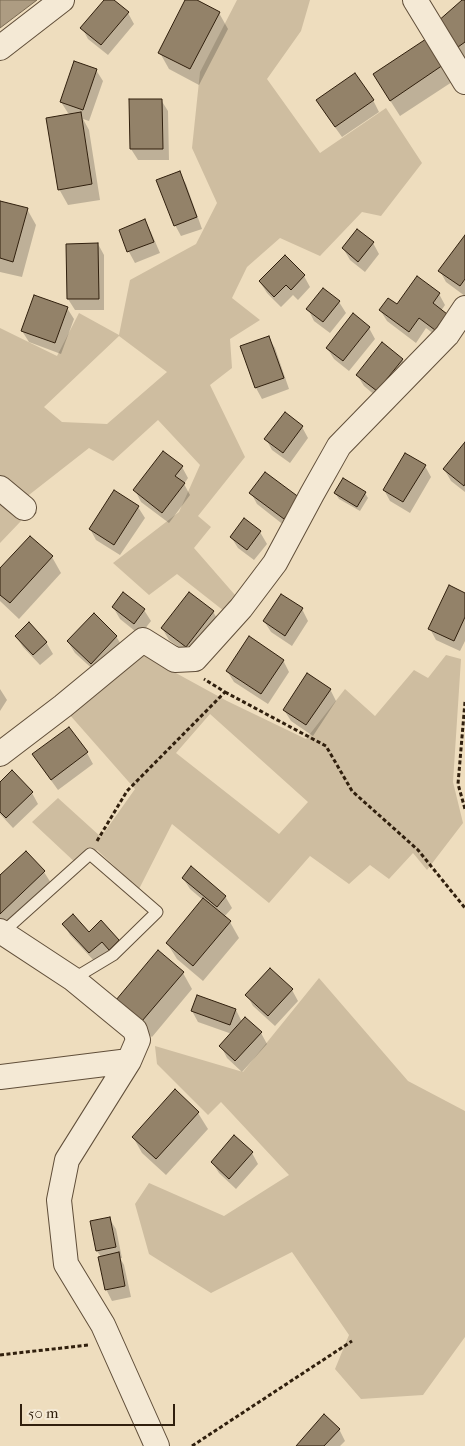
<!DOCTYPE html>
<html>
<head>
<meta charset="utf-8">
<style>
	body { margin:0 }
	#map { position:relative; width:465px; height:1446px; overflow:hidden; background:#eeddbe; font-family:"IM FELL French Canon",serif }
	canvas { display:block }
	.scale { position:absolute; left:20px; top:1404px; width:155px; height:22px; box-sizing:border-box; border:2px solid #301f0d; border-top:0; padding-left:6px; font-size:15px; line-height:18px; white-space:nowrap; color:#301f0d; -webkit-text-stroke:4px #f4e9d5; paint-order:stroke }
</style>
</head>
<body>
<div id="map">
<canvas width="465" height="1446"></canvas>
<div class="scale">50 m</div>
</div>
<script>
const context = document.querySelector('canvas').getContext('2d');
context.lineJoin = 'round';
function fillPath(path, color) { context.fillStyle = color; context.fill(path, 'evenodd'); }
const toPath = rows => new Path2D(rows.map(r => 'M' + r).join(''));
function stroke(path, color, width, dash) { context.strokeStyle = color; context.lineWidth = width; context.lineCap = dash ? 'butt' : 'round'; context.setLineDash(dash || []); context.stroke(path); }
fillPath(toPath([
	[237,0,310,0,301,31,267,79,320,153,386,108,422,163,381,216,362,212,320,256,280,238,247,267,232,298,260,320,230,339,232,368,210,385,245,457,198,516,211,527,194,548,235,595,224,611,177,574,149,595,113,563,179,512,200,465,158,420,113,461,89,448,11,509,21,521,0,543,0,328,57,356,79,313,119,335,130,280,196,244,217,203,192,148,200,72],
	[119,336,167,372,107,424,62,422,44,407],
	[143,655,227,701,306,739,345,689,375,716,414,670,428,678,446,655,461,659,453,782,463,823,427,870,413,853,389,879,370,865,349,884,310,856,269,903,172,824,139,889,97,850,79,866,32,822,58,798,101,837,135,789,69,714],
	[210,714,308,802,279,834,176,753],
	[319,978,408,1081,465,1111,465,1337,423,1395,361,1399,335,1369,349,1335,292,1252,211,1293,149,1254,135,1204,149,1183,224,1216,289,1175,221,1102,208,1115,157,1064,155,1046,243,1072]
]), '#cebda0');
const water = toPath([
	[0,0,37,0,0,28,0,0]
]);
fillPath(water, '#ad9c82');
stroke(water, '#7b6a53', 1);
fillPath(toPath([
	[105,0,112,0,128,13,134,24,108,55,88,39,82,28],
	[187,0,194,0,219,13,228,29,199,85,169,69,160,53],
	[464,0,465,0,465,59,448,38],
	[425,40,452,82,400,116,384,91],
	[96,70,103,81,89,121,83,119,89,130,100,200,68,205,59,189,72,115,68,113,61,102],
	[161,100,168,111,169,160,138,160,131,149],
	[373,100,379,112,342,137,324,112],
	[179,172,186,184,202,229,181,236,175,225],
	[0,202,27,209,36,225,22,277,0,272],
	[145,221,151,232,160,253,135,263,129,252,120,231],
	[465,237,465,296,446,282,440,271],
	[373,243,379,254,365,272,350,260,343,248],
	[98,244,104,255,104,310,75,310,68,299],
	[304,276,310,287,298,300,293,295,281,307,267,293,260,282],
	[439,294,445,305,441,311,446,315,442,340,426,328,416,343,387,321,380,310],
	[339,302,346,313,330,333,314,321,308,309],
	[67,308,74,319,61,354,29,342,22,331],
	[369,328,375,339,349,371,334,359,327,348],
	[268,337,275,348,289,389,262,399,256,388,241,347],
	[402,359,408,371,383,402,364,386,357,375],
	[302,427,308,438,290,463,272,450,266,439],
	[465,444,465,492,451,481,444,469],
	[425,466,431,477,410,513,390,501,384,490],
	[182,467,188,478,184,484,190,495,169,523,141,502,135,490],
	[251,493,299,499,290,530,257,504],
	[335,493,365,493,368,498,360,511,339,499],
	[138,507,145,518,120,555,96,540,90,529],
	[244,520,260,532,267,544,254,560,238,548,231,537],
	[52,557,61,573,19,619,0,601,0,570],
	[123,594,144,610,151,621,140,635,120,619,113,607],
	[465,594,465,641,460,651,436,640,430,629],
	[302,609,308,621,292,646,271,632,264,621],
	[213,611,219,623,192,657,169,640,162,628],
	[16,636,46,642,53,654,40,665,23,647],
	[116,636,123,648,98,674,75,653,68,642],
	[283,660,289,672,268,704,234,682,227,671],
	[0,689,7,700,0,711],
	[330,689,336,701,313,736,291,721,284,710],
	[87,753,93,764,58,790,40,765,34,754],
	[12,772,32,793,38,804,13,828,0,814,0,784],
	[44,872,51,883,5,926,0,920,0,877],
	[183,878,225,896,232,908,224,917,230,922,239,938,203,981,177,959,167,943,203,900,190,889],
	[101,922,118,941,125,952,116,960,109,952,96,963,70,935,64,924,89,934],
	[183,973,192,989,152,1037,127,1016],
	[292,990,298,1001,275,1026,253,1006,247,995],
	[236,1010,242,1022,261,1033,267,1044,242,1072,227,1058,221,1046,232,1034,198,1022,192,1011],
	[175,1091,198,1113,208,1129,166,1175,142,1153,133,1137],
	[252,1153,258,1164,236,1189,219,1173,212,1162],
	[109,1218,116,1229,122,1258,120,1258,124,1265,131,1297,112,1301,106,1289,101,1257,97,1251],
	[339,1429,345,1441,340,1446,298,1446]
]), '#0003');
const building = toPath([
	[104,0,114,0,129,12,101,45,80,28,104,0],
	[185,0,197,0,220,12,190,69,158,53,185,0],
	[462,0,465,0,465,42,458,47,437,22,462,0],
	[426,39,443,65,390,101,373,74,426,39],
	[74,61,97,69,83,110,60,102,74,61],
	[355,73,374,100,335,127,316,100,355,73],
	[129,99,162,99,163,149,130,149,129,99],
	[81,112,92,184,58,190,46,118,81,112],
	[180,171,197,217,174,226,156,180,180,171],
	[0,201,28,208,13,262,0,258,0,201],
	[145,219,154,242,127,252,119,230,145,219],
	[357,229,374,242,358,262,342,248,357,229],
	[465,235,465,279,460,286,438,271,465,235],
	[98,243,99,299,67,299,66,244,98,243],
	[285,255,305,275,291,290,286,285,274,297,259,281,285,255],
	[417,276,440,293,433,303,447,314,435,330,419,318,409,332,379,310,388,298,397,304,417,276],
	[323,288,340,301,323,322,306,309,323,288],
	[34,295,68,307,55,343,21,331,34,295],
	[353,313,370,327,343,361,326,348,353,313],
	[269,336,284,378,255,388,240,346,269,336],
	[382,342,403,359,377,391,356,375,382,342],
	[285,412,303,426,283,453,264,439,285,412],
	[465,442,465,484,464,486,443,469,465,442],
	[163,451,183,466,175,476,185,483,162,513,133,490,163,451],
	[405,453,426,465,403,502,383,490,405,453],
	[265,472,300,498,284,519,249,493,265,472],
	[343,478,366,492,357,507,334,493,343,478],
	[114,490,139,506,114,545,89,529,114,490],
	[244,518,261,531,247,550,230,537,244,518],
	[30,536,53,556,10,603,0,595,0,568,30,536],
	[449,585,465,593,465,617,454,641,428,629,449,585],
	[123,592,145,609,134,624,112,607,123,592],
	[189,592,214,611,186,647,161,628,189,592],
	[281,594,303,608,285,636,263,621,281,594],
	[94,613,117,636,91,664,67,641,94,613],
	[29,622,47,642,33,655,15,636,29,622],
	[249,636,284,660,261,694,226,671,249,636],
	[307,673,331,689,306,725,283,710,307,673],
	[69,727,88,752,51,780,32,754,69,727],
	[12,770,33,792,6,818,0,812,0,782,12,770],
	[26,851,45,871,0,914,0,875,26,851],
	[191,866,226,896,217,907,182,878,191,866],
	[203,898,231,921,193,966,166,943,203,898],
	[73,914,89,932,101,920,119,940,109,950,102,942,89,953,62,924,73,914],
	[158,950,184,972,142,1021,116,1000,158,950],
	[270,968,293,989,268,1016,245,995,270,968],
	[197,995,236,1009,230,1025,191,1011,197,995],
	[245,1017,262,1032,235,1061,219,1046,245,1017],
	[175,1089,199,1112,156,1159,132,1137,175,1089],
	[234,1135,253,1152,229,1179,211,1162,234,1135],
	[110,1217,116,1247,96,1251,90,1221,110,1217],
	[119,1252,125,1286,105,1290,98,1257,119,1252],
	[324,1414,340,1429,324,1446,296,1446,324,1414]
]);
fillPath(building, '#938269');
stroke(building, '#301f0d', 1);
const lane = toPath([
	[2,933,90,854,157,912,113,955,73,979]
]);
const street = toPath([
	[415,0,465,82],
	[0,48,62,0],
	[0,488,24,508],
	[0,754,63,706,143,640,175,660,195,659,241,608,275,563,312,494,339,446,447,335,465,308],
	[0,931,73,979,135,1030,138,1040,129,1061,67,1160,59,1200,66,1264,103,1325,157,1446],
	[0,1077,129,1061]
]);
stroke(lane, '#604e39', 13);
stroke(street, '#604e39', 26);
stroke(toPath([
	[225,692,326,746,352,791,418,850,465,908],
	[465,702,458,784,465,809],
	[97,841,127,791,225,692,204,679],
	[0,1355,88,1345],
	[192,1446,352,1341]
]), '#301f0d', 3, [4, 2.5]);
stroke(lane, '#f4e9d5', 11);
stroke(street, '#f4e9d5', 24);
</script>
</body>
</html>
